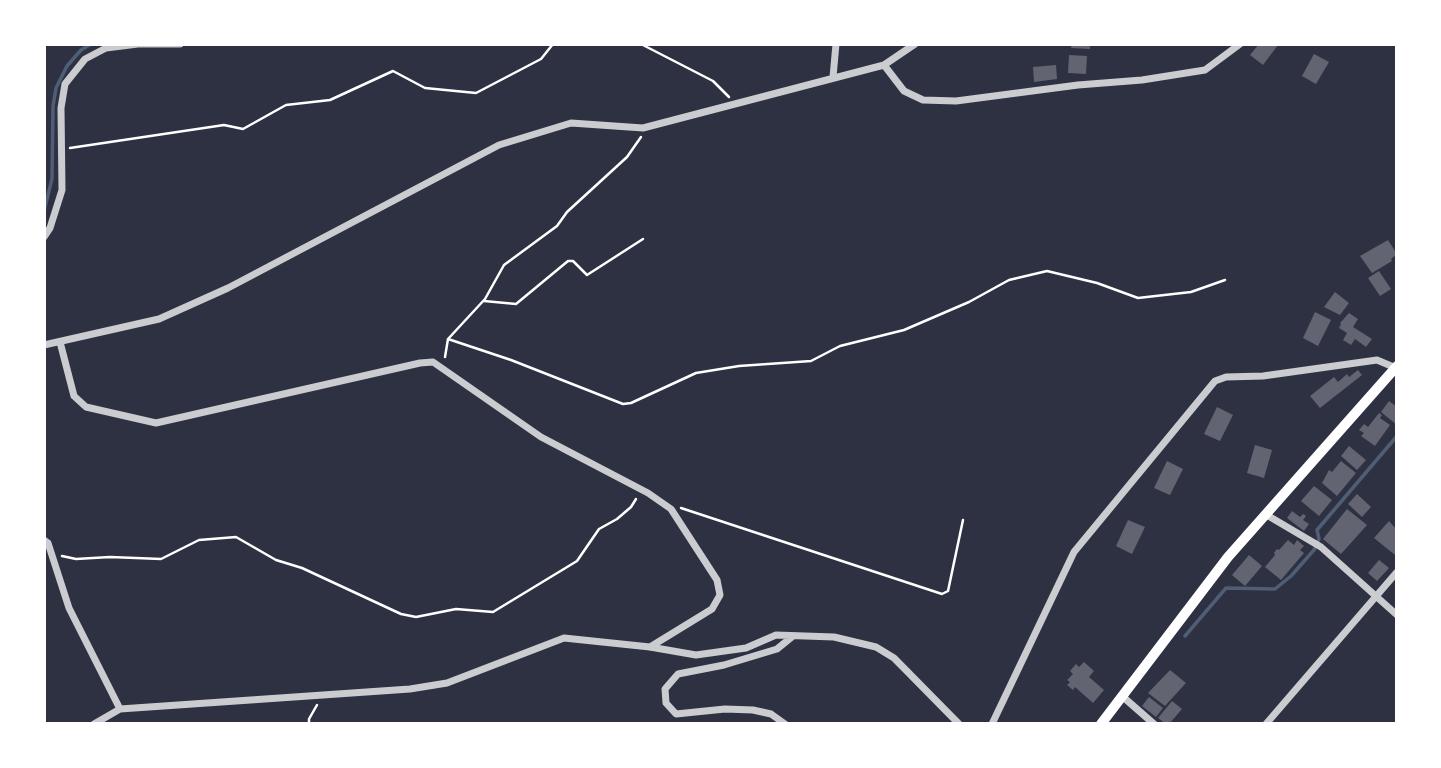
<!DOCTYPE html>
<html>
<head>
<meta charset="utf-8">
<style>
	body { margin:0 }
	#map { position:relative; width:1441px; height:768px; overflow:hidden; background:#2d3142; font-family:"DM Sans",sans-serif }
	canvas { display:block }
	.frame { position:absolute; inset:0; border:46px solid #fff; pointer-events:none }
</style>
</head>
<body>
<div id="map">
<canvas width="1441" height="768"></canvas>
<div class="frame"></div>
</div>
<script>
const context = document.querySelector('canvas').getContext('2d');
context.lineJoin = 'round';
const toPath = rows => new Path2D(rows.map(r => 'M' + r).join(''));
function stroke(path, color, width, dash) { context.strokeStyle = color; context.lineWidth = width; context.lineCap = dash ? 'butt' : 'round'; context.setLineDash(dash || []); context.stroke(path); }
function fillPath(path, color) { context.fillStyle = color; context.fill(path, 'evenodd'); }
stroke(toPath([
	[44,211,52,179,53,106,56,88,67,66,81,50,91,44],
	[1185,636,1226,588,1275,589,1291,576,1314,550,1319,539,1317,530,1397,436]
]), '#4f5d75', 3.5);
fillPath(toPath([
	[1072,44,1090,44,1090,49,1071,48],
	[1259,44,1278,45,1263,65,1250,55],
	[1314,54,1329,62,1316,84,1302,76],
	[1069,55,1087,56,1086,74,1068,73],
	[1056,65,1057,79,1034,82,1033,67],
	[1388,240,1397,254,1391,259,1392,261,1372,273,1360,256],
	[1379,271,1391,289,1380,296,1368,278],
	[1335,292,1349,303,1340,315,1324,307],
	[1315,312,1331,320,1318,346,1303,338],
	[1349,313,1358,319,1353,327,1372,339,1366,347,1355,339,1351,345,1343,340,1347,333,1339,328,1341,324,1340,323],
	[1358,370,1362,375,1320,408,1310,396,1334,377,1338,382,1347,374,1349,377],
	[1389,401,1397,407,1397,425,1381,412],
	[1217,407,1233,415,1220,441,1204,434],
	[1379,413,1382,415,1380,418,1390,425,1375,446,1361,436,1364,433,1359,430,1364,424,1368,427],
	[1255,445,1272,450,1264,478,1247,473],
	[1349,446,1366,460,1357,470,1341,456],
	[1167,461,1183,469,1170,495,1154,488],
	[1341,461,1356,473,1337,496,1322,483,1329,470,1332,472],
	[1314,486,1332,500,1319,516,1301,501],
	[1357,494,1371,507,1362,517,1348,504],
	[1347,509,1367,525,1341,554,1323,539],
	[1292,511,1300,517,1303,514,1306,516,1303,520,1309,524,1304,531,1287,518],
	[1128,520,1145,527,1132,554,1116,546],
	[1389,521,1397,530,1397,552,1395,555,1374,538],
	[1288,540,1294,545,1297,540,1304,546,1300,550,1304,553,1281,580,1265,567,1275,555,1274,553,1277,549,1279,550],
	[1249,555,1262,566,1245,586,1232,575],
	[1379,560,1389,568,1377,581,1368,573],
	[1084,662,1094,671,1089,677,1104,690,1093,703,1075,687,1073,690,1067,685,1070,682,1067,680,1073,674,1070,671,1076,664,1079,667],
	[1170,670,1186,683,1165,706,1148,693],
	[1149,697,1163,708,1156,717,1142,706],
	[1172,701,1182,709,1169,724,1166,724,1158,718]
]), '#626471');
stroke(toPath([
	[641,44,713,81,729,97],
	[70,148,224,125,243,129,286,105,330,100,393,71,425,88,476,93,541,59,553,44],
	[484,301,516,304,568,261,573,261,587,275,643,239],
	[448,339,511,360,623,404,631,403,696,373,739,366,811,361,840,346,904,330,969,302,1009,280,1047,271,1097,283,1138,298,1191,292,1225,280],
	[445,357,448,339,485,299,504,265,557,226,567,212,627,157,641,137],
	[681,508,942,594,948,591,963,520],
	[62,556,76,559,110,557,161,559,199,540,236,537,276,560,302,568,401,614,416,617,456,609,493,612,577,561,599,529,617,519,631,507,636,499],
	[309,724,309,719,317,705]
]), '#fff', 2.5);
stroke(toPath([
	[884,65,904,91,923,100,956,101,1078,85,1142,80,1205,70,1240,44],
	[833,77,836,44],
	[44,237,50,228,62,190,61,108,65,84,85,59,106,48,138,44,180,44],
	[60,342,74,396,86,407,156,423,420,363,433,362,541,437,648,493,671,509,717,580,720,595,712,609,650,647],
	[44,345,159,319,228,288,499,145,571,123,643,128,884,65,915,44],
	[1265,514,1321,547,1397,615],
	[44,540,48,543,69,608,120,709],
	[1122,696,1154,724],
	[94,724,120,709,410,689,447,683,564,638,650,647,696,655,746,648,776,635,834,637,876,647,894,658,959,724],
	[785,724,771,714,753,710,725,709,676,714,666,703,665,689,678,674,724,665,777,649,793,636],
	[992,724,1074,552,1215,381,1226,377,1263,376,1377,360,1396,368],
	[1266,724,1397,572]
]), '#caccd0', 7);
stroke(toPath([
	[1101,724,1228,557,1397,366]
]), '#fff', 10);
</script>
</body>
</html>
